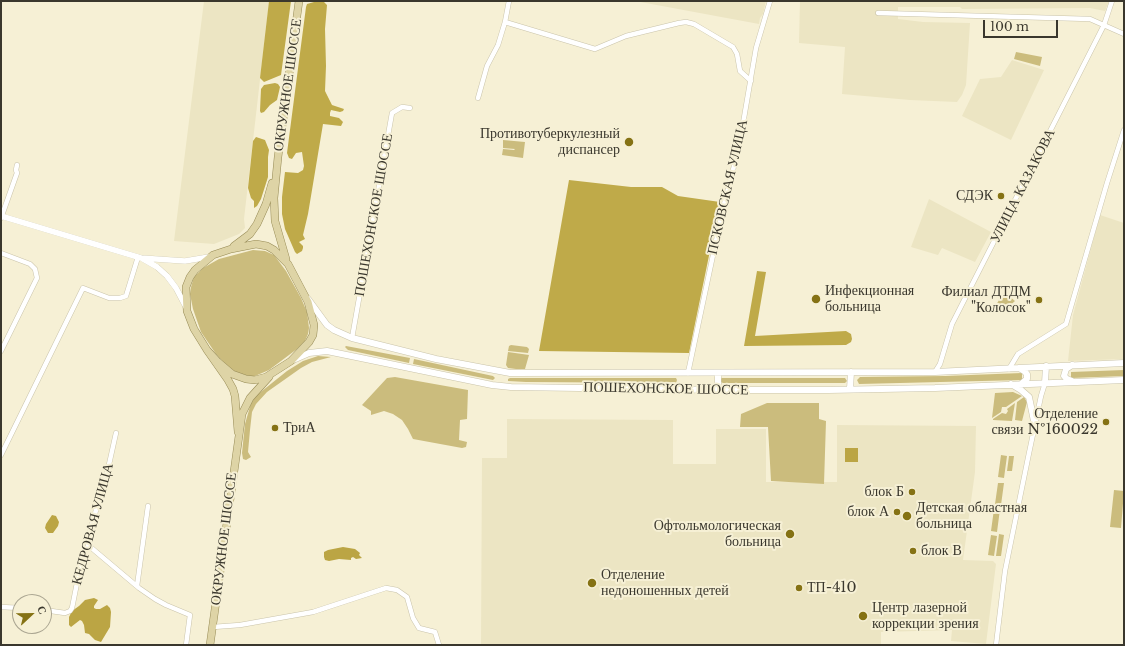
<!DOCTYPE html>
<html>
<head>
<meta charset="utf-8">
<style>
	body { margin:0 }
	#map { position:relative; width:1125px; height:646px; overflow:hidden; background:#f6f0d5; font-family:"Libre Baskerville",serif }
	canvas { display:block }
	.frame { position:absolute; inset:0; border:2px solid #3a372d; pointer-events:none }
	.north { position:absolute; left:12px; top:594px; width:40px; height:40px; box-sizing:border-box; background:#f6f0d5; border:1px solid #aba692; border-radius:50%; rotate:68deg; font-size:11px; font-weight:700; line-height:16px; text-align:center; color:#3a372d }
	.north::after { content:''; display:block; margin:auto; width:14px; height:18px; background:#857214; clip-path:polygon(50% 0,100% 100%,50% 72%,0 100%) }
	.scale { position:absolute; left:983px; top:20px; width:75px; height:18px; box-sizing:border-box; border:2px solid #3a372d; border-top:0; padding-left:5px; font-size:12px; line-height:14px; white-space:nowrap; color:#3a372d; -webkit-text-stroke:3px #f6f0d5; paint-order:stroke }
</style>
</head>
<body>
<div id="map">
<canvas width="1125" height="646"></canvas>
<div class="frame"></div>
<div class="north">С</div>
<div class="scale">100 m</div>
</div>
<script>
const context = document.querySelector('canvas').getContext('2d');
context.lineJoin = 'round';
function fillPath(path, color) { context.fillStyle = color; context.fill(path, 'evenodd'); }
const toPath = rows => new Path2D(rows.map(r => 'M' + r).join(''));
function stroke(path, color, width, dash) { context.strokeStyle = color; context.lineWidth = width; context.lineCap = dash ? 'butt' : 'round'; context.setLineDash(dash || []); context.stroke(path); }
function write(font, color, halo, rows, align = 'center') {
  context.font = font + ' "Libre Baskerville",serif'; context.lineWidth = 4; context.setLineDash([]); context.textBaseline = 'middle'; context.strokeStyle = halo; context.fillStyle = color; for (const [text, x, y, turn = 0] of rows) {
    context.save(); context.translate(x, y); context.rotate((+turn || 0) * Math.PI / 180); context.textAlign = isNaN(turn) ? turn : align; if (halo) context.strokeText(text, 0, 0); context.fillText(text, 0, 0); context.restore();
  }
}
fillPath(toPath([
	[204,1,269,1,244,219,245,228,239,234,214,244,174,241],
	[635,1,766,1,763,14,760,18,759,24],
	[800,1,1109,1,1105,11,1090,8,962,9,960,7,898,7,898,19,923,22,970,23,966,85,962,95,957,102,910,100,842,94,845,47,799,43],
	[1012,60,1044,70,1011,140,962,116,980,79,1001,77],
	[929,199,991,232,975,262,942,248,938,255,911,247],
	[1100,215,1124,223,1124,359,1068,361,1073,315],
	[507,419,673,420,673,464,716,464,716,429,766,429,766,482,837,482,837,425,976,426,975,472,963,560,993,561,996,564,986,644,951,641,952,630,881,632,881,645,481,645,482,458,507,458]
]), '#ece5c3');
fillPath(toPath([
	[1016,52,1042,57,1040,66,1014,59],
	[503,140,525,142,523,158,502,155,503,149,514,150,515,149,503,148],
	[253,250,265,251,274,255,286,271,301,298,307,312,309,328,308,334,305,341,297,349,269,370,255,376,248,376,236,372,228,367,216,354,201,332,193,309,190,294,191,287,194,277,203,268,219,259],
	[1004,292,1015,301,1004,311,996,305],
	[511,345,527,347,529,349,528,353,508,351,509,346],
	[346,346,410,358,409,363,348,350,345,347],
	[508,352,529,355,525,369,516,369,508,368,506,365],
	[318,356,331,357,312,362,301,368,267,392,256,404,252,412,250,430,248,452,251,457,246,460,243,459,242,453,245,424,251,403,257,395,287,371,303,361],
	[414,359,493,376,495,378,493,380,413,364],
	[1124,370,1124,376,1071,378,1071,372],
	[1022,373,1022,380,859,384,857,380,860,377,945,376],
	[395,377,468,390,467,419,460,420,459,440,467,442,466,447,462,448,413,439,408,429,402,420,393,414,384,411,371,415,371,411,362,405,387,378],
	[510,378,676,378,677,380,676,383,526,382,508,381,508,379],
	[722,378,845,378,847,381,845,383,723,383,721,382,720,379],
	[1013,392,1022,396,1006,407,1002,407,1001,412,992,418,995,393],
	[1024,397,1027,402,1022,421,1015,420,1017,402],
	[767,403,819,403,819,419,826,421,824,484,771,481,768,427,740,427,741,414],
	[1015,403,1012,421,993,420,993,419,1002,413,1006,414,1008,411,1007,409],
	[1001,455,1007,456,1004,478,998,477],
	[1009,456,1014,456,1012,471,1007,471],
	[998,483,1004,483,1001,505,995,504],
	[1114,490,1124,491,1121,528,1110,527],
	[994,509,1000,509,997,532,991,531],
	[999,534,1004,535,1001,556,996,556],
	[991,535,997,536,994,556,988,555]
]), '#cbbc7d');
fillPath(toPath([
	[269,1,291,1,281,75,264,82,260,78],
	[314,2,324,2,327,5,325,29,326,66,325,91,332,105,344,109,343,111,340,112,331,110,330,113,330,116,339,118,343,122,341,126,323,124,308,214,303,235,305,239,299,242,303,246,303,248,302,251,297,254,295,252,285,229,282,214,282,197,285,172,298,173,303,170,304,166,302,152,296,153,292,159,289,158,287,153,306,7,307,4],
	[275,83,278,84,280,87,277,100,270,105,264,112,261,113,260,111,261,89,264,85],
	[256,137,265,140,269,150,268,157,268,177,261,199,257,206,254,208,254,201,251,198,248,188,253,141],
	[569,180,631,187,662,187,678,196,720,202,689,353,539,351],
	[757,271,766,272,755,336,846,331,851,334,852,339,851,342,846,345,744,346]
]), '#bfaa49');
fillPath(toPath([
	[845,448,858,448,858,462,845,462],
	[52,515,56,516,59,522,58,526,53,533,48,533,45,528,46,524],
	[343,547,355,549,360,553,359,555,362,558,356,559,353,557,351,558,351,560,339,559,329,561,325,560,324,557,324,552,328,550],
	[94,598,98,600,94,606,94,608,96,609,100,609,107,605,110,608,111,612,110,627,101,642,95,640,89,634,85,633,84,625,82,621,80,620,71,627,69,625,69,617,72,611,79,606,85,600]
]), '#bba544');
const pedestrian = toPath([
	[81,563,85,549,88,545]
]);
const minor = toPath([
	[878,13,1090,19,1124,34],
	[505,22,595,49,626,36,679,23,686,22,694,24,733,47,737,54,740,71,751,81],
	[478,98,487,66,498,45,505,22,509,1],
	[1,218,17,173,16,170,17,165],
	[1,253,30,264,35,269,37,278,1,351],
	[352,338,392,113,402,107,410,108],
	[1009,369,1018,354,1066,324,1107,183,1124,130],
	[935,372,940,364,952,324,1104,25,1112,1],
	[688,373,723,208,739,147,756,48,770,1],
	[116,433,108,469,94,517,88,539,88,545,139,588,155,599,166,605,190,615,186,645],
	[1,455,83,288,109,298,120,298,126,296,138,257],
	[137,586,148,506],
	[1,607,20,608],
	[44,610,65,613,70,611,72,608,81,563],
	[213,627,240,625,313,612,386,588,397,590,407,597,413,618,419,628,435,632,439,645],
	[996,645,1005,571,1028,458,1041,396,1045,383]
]);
const tertiary = toPath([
	[1,216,141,258,185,261,209,257],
	[143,259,157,267,167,276,176,288,186,307]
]);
const secondary = toPath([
	[308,299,327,325,334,330,352,338,436,359,510,373,935,372,1124,363],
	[293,360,309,353,327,351,492,385,511,387,718,390,828,390,935,388,1124,380],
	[1072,365,1066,369,1064,376,1067,379,1072,381],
	[1019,368,1024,371,1027,374,1027,379,1021,384],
	[718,373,718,390],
	[1045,383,1046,366],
	[1011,384,1021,390,1029,397,1035,426],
	[850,389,851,372]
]);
const primary = toPath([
	[234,246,250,234,257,224,266,204,272,183],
	[286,259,275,221,274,198,278,157,299,1],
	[207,350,218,362,232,374,246,379,255,380,266,377,291,361,309,342,313,335,314,325,308,302,288,264,274,250,267,246,256,244,231,249,213,255,195,270,190,277,186,287,187,311,194,329,207,350,228,380,233,389,235,396,238,432],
	[210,645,242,414,250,398,269,377]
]);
stroke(pedestrian, '#cac4ab', 4);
stroke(minor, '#cac4ab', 5.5);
stroke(tertiary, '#cac4ab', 6);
stroke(secondary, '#cac4ab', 7);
stroke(primary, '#968a55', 8);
stroke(pedestrian, '#fff', 3);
stroke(minor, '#fff', 4.5);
stroke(tertiary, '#fff', 5.5);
stroke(secondary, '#fff', 6);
stroke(primary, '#ded4a6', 7);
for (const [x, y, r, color] of [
	[629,142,5,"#857214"],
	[1001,196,4,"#857214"],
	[816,299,5,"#857214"],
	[1039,300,4,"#857214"],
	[1106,422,4,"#857214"],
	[275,428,4,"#857214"],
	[912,492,4,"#857214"],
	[897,512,4,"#857214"],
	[907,516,5,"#857214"],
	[790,534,5,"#857214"],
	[913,551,4,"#857214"],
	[592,583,5,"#857214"],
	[799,588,4,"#857214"],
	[863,616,5,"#857214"]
]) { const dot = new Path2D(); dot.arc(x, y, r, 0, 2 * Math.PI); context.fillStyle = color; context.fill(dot); stroke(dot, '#f6f0d5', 1.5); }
write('14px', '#3a372d', '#f6f0d5', [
	["ОКРУЖНОЕ ШОССЕ",288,85,-82],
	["УЛИЦА КАЗАКОВА",1023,186,-63],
	["ПСКОВСКАЯ УЛИЦА",728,187,-77],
	["ПОШЕХОНСКОЕ ШОССЕ",374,215,-80],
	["ПОШЕХОНСКОЕ ШОССЕ",666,389,1],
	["КЕДРОВАЯ УЛИЦА",93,524,-75],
	["ОКРУЖНОЕ ШОССЕ",224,539,-83]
]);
write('14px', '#3a372d', '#f6f0d5', [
	["Противотуберкулезный",620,134],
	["диспансер",620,150],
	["СДЭК",993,196],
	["Инфекционная",825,291,"left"],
	["больница",825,307,"left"],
	["Филиал ДТДМ",1031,292],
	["\"Колосок\"",1031,308],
	["Отделение",1098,414],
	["связи №160022",1098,430],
	["ТриА",283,428,"left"],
	["блок Б",904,492],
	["Детская областная",916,508,"left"],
	["больница",916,524,"left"],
	["блок А",889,512],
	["Офтольмологическая",781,526],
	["больница",781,542],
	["блок В",921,551,"left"],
	["Отделение",601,575,"left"],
	["недоношенных детей",601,591,"left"],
	["ТП-410",807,588,"left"],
	["Центр лазерной",872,608,"left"],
	["коррекции зрения",872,624,"left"]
], 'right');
</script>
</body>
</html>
